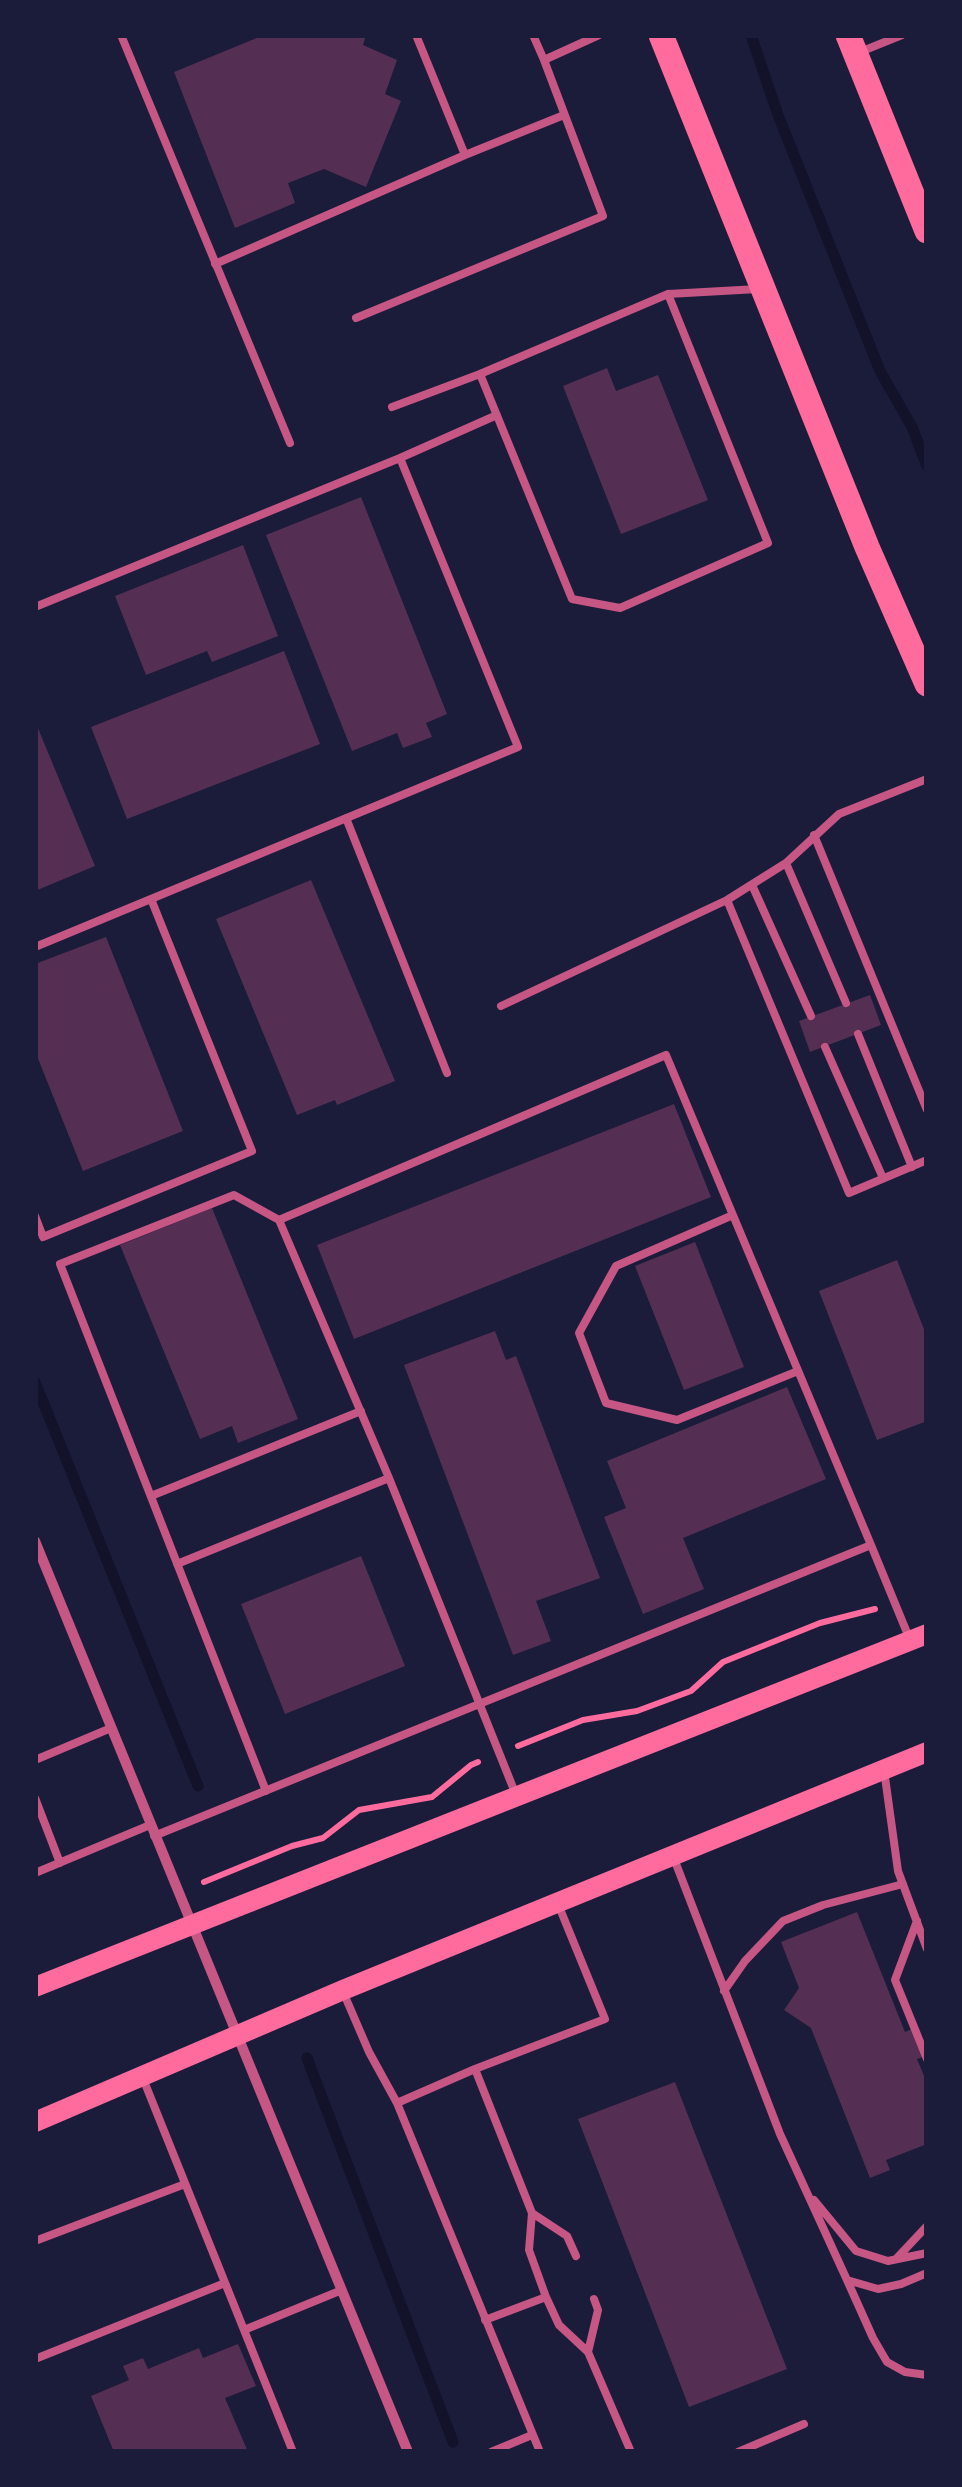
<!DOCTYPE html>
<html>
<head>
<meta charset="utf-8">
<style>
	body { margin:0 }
	#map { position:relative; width:962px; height:2487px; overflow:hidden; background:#1b1b3a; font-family:"Asap Condensed",sans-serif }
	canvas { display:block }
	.frame { position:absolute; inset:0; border:38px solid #1b1b3a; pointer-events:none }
</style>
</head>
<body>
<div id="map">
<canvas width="962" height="2487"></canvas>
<div class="frame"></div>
</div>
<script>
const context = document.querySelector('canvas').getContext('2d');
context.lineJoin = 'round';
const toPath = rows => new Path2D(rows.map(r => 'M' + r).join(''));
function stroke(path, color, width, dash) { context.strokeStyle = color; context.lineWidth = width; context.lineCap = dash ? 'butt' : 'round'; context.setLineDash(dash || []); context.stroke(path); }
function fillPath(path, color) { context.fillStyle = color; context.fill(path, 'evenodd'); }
stroke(toPath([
	[751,35,778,115,880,371,912,427,927,466],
	[35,1382,198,1786],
	[307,2058,453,2442]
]), '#12122b', 11);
fillPath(toPath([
	[264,35,366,35,363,45,397,60,385,94,401,101,366,187,324,169,288,183,295,203,235,228,174,72],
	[607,368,616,391,658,375,708,500,621,534,563,386],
	[361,497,447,714,426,723,432,737,403,748,397,733,352,751,266,535],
	[243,545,278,636,212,662,207,651,146,675,115,596],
	[284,651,320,744,127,819,91,727],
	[35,721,95,866,35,891],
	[311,880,395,1081,337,1105,335,1100,297,1115,216,919],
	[106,937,183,1131,83,1171,35,1051,35,964],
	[870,995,881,1025,810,1052,799,1021],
	[674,1104,711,1197,354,1339,317,1245],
	[212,1208,298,1419,238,1443,232,1426,200,1439,120,1245],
	[695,1242,744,1367,684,1390,635,1266],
	[897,1260,927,1337,927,1421,877,1440,819,1291],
	[495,1331,506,1360,516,1356,600,1578,536,1601,551,1641,513,1655,404,1365],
	[787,1387,826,1479,683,1538,704,1589,643,1614,604,1517,626,1508,607,1461],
	[361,1556,405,1666,285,1714,241,1604],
	[857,1912,905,2032,912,2029,923,2057,917,2059,927,2083,927,2144,886,2160,890,2170,870,2178,811,2028,784,2010,799,1988,781,1942],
	[675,2082,787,2369,689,2407,578,2119],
	[238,2344,256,2386,225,2398,248,2452,114,2452,91,2396,129,2380,123,2366,143,2358,148,2369,199,2348,203,2358]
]), '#542f53');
stroke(toPath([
	[518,1746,583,1720,637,1711,691,1691,723,1662,820,1623,875,1609],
	[204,1882,292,1846,323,1838,359,1810,432,1797,471,1765,478,1762]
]), '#ff6b9d', 6);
stroke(toPath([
	[121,35,290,443],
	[533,35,544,60,599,35],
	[860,52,902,35],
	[465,155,564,115],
	[215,264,465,155,416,35],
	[668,294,768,543,620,608,572,599,480,374,668,294,758,289],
	[356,318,603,216,544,60],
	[392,407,480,374],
	[400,458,497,415],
	[35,607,400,458,518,747,35,947],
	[346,818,447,1073],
	[814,835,927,1110],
	[786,863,846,1003],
	[752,885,811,1016],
	[727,900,849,1193,927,1160],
	[501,1006,727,900,786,863,839,814,927,779],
	[858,1034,912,1167],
	[825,1047,883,1178],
	[733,1215,616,1266,579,1333,606,1403,677,1420,798,1371],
	[35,1216,43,1237,252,1151,151,899],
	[151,1496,361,1411],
	[177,1564,389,1478],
	[35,1760,111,1728],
	[884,1770,898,1871,927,1949],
	[266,1791,60,1264,234,1195,279,1220],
	[516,1795,389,1478,279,1220,666,1055,871,1545],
	[35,1798,60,1863],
	[154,1836,871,1545,910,1640],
	[673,1856,780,2134,847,2280,878,2289,901,2284,927,2273],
	[35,1873,150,1825],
	[917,1921,895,1980,927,2059],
	[724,1991,745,1961,783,1921,823,1905,903,1884],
	[344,1994,369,2052,397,2103,475,2069,605,2019,558,1904],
	[475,2069,532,2213,529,2250,546,2297,559,2325,588,2352,631,2452],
	[142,2076,293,2452],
	[397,2103,540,2452],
	[814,2200,856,2251,888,2261,927,2253],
	[532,2213,567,2236,576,2256],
	[35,2241,185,2184],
	[896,2259,927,2226],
	[847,2280,873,2338,887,2362,905,2372,927,2375],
	[485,2320,546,2297],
	[244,2330,342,2290],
	[588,2352,598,2310,594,2299],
	[35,2359,225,2283],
	[491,2452,532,2435],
	[738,2452,804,2424]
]), '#c65784', 8);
stroke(toPath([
	[35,1541,408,2452]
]), '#c65784', 10);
stroke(toPath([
	[35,1987,927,1634],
	[35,2122,343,1990,927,1752]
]), '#ff6b9d', 20);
stroke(toPath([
	[661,35,867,547,927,684],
	[848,35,927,231]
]), '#ff6b9d', 25);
</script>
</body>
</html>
